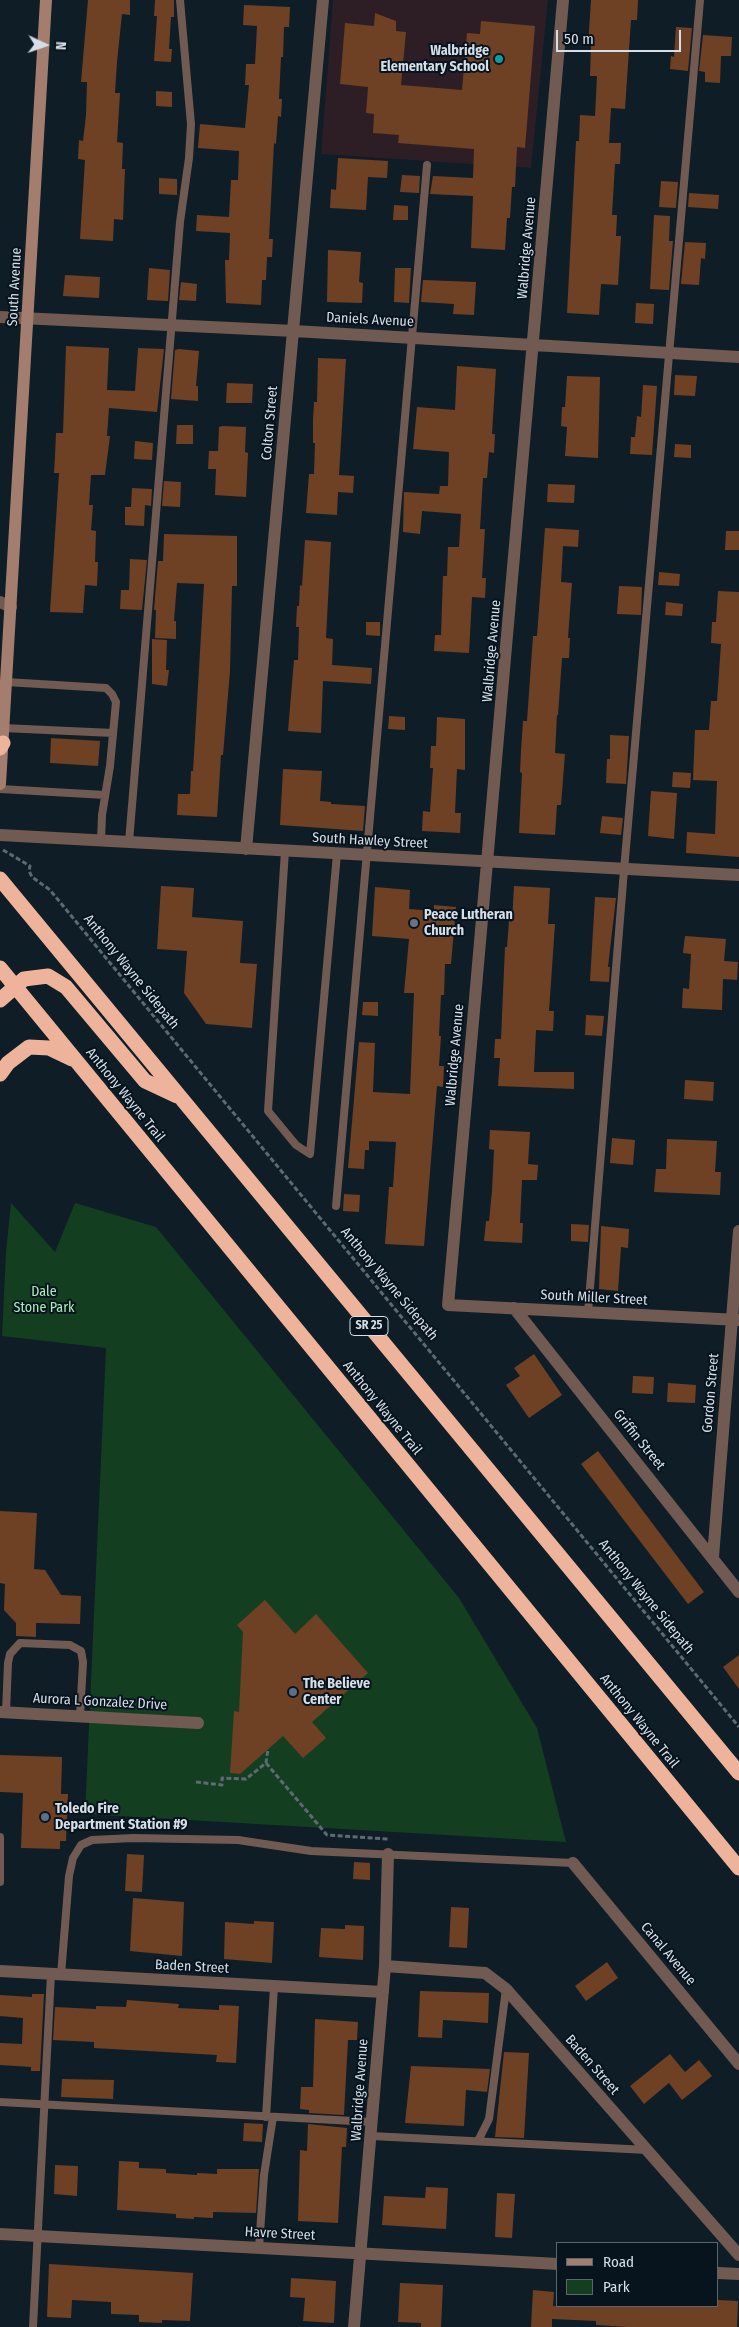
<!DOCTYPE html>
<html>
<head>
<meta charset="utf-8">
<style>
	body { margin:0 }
	#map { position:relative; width:739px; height:2327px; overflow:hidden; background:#0f1d27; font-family:"Fira Sans Condensed",sans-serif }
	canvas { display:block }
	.legend { position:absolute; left:556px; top:2242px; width:162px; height:65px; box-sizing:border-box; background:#07141e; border:1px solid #5a656e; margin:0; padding:6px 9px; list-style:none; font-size:15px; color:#d6dfe7 }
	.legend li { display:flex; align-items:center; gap:10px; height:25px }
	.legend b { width:25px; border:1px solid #5a656e }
	.north { position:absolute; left:20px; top:20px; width:50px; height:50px; -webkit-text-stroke:4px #07141e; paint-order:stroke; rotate:93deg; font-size:14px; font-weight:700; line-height:20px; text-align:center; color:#d6dfe7 }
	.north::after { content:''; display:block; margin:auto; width:18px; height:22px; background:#d6dfe7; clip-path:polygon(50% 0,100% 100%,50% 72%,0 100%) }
	.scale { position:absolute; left:556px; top:30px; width:125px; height:22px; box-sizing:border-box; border:2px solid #d6dfe7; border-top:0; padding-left:6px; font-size:15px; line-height:18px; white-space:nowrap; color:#d6dfe7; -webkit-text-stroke:4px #07141e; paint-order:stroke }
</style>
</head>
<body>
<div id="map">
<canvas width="739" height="2327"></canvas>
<ul class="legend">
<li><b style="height:6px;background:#a37e6f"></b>Road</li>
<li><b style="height:14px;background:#133e20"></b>Park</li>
</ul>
<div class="north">N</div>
<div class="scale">50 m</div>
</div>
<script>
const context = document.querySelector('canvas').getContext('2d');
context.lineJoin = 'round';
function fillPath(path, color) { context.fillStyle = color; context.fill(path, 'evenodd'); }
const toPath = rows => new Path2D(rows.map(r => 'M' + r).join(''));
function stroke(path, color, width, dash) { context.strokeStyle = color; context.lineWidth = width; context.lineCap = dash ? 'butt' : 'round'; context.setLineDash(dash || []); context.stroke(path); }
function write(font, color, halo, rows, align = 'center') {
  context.font = font + ' "Fira Sans Condensed",sans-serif'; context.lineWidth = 4; context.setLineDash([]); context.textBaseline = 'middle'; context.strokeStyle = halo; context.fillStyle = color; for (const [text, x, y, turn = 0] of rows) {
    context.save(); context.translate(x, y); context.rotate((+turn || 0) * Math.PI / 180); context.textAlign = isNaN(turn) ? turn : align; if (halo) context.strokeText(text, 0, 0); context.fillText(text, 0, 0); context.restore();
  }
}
fillPath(toPath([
	[333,0,548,0,531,168,321,154]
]), '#2d1d25');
fillPath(toPath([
	[11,1203,55,1252,75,1203,156,1227,459,1598,537,1728,566,1842,85,1814,106,1348,2,1336,6,1252]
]), '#133e20');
fillPath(toPath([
	[88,0,130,0,130,15,122,14,117,62,115,93,120,93,117,142,123,143,122,169,125,169,123,220,114,219,113,241,80,239,85,160,78,159,79,140,83,141,86,115,87,82,81,82],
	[155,0,174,0,174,17,171,17,169,49,172,49,171,62,154,61,157,16,154,16],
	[591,0,638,0,637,20,631,20,625,109,611,108,609,143,621,143,620,164,615,164,612,215,617,215,616,236,621,236,618,285,601,284,599,315,567,313,576,141,579,141,580,115,595,116,597,76,590,76,591,46,588,46],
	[244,5,290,7,289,27,284,27,283,57,281,57,279,99,282,99,281,117,278,116,276,144,274,143,269,239,273,239,272,257,267,257,266,280,262,280,261,305,226,303,225,260,229,260,230,233,196,231,197,215,229,217,231,180,238,180,239,151,198,148,200,124,245,128,249,85,245,85,246,64,255,64,257,26,243,25],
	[375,13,396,21,396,31,406,32,401,85,462,90,467,33,480,34,481,21,535,26,525,148,517,147,515,187,512,187,510,218,507,218,505,250,471,248,473,196,430,194,433,176,473,178,474,149,398,143,399,135,373,133,374,114,366,113,368,87,340,84,345,23,374,26],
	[676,27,692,28,688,71,670,69,671,56,674,57],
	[703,35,732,37,731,56,721,56,720,83,705,82,705,72,699,71],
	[156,91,172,92,172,107,156,106],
	[338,158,388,161,387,178,368,177,366,210,330,208,331,189,336,190],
	[402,175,420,176,419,193,400,192],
	[159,178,177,179,177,195,159,194],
	[661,181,678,182,676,208,659,207],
	[689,193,719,195,718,209,688,207],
	[394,205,408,206,408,220,393,220],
	[654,215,670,216,669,241,673,241,669,290,650,289],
	[685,242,706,243,705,259,701,258,699,285,681,284],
	[328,250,361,252,359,282,363,283,362,303,327,302],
	[149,268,170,270,168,301,147,300],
	[395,268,411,268,409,303,394,302],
	[65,275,100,277,99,298,63,296],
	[423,280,476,282,474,315,453,314,454,304,421,302],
	[181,282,197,284,196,301,179,300],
	[636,303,654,304,653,324,635,323],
	[66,346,109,348,107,390,135,391,138,348,164,349,157,412,109,408,107,436,110,436,105,475,91,475,89,505,93,505,91,530,96,531,95,562,98,562,97,586,85,585,83,613,50,612,59,473,54,473,55,456,56,433,63,433],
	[179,349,199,351,196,386,198,386,198,401,171,399,175,350],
	[318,358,346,359,339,475,354,476,353,493,338,492,337,515,306,513,309,474,314,474,315,443,313,443,313,420,314,402,317,402],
	[457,366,496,369,492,434,495,434,494,453,489,452,487,478,483,478,480,529,485,529,482,578,486,578,485,598,472,597,469,653,434,651,435,635,441,635,443,576,447,576,448,547,459,547,461,514,422,511,420,534,403,532,404,492,439,494,440,486,448,486,449,452,413,449,417,407,455,410],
	[675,375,697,376,695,396,674,395],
	[567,376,600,377,598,458,565,456,567,427,561,426,562,407,565,407],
	[227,383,253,384,252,403,226,403],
	[643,385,657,386,652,455,630,454,631,437,635,437,637,416,641,417],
	[177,425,193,425,193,444,176,444],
	[222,426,246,427,245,452,248,453,246,497,215,495,216,469,208,469,209,451,218,451,219,427],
	[135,441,153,443,152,460,134,459],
	[675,444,691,445,691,458,674,457],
	[164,481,181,482,180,507,162,506],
	[548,484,575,485,574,503,547,502],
	[132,488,152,489,151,506,145,505,144,526,125,525,125,507,131,507],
	[545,528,579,530,578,547,563,546,561,582,572,583,568,638,570,638,569,658,562,658,558,715,557,715,555,753,565,754,561,805,557,805,555,835,519,833,522,773,520,772,521,751,523,721,527,721,533,636,537,636],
	[726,531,739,531,739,550,725,550],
	[164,534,237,536,237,586,232,586,230,671,223,755,221,755,217,817,177,815,178,794,190,794,191,771,193,771,204,584,177,583,174,621,176,621,176,639,155,638,156,610,154,610,158,561,163,561],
	[305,540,331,542,326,638,333,639,332,665,372,668,371,684,323,681,321,733,288,731,294,660,298,660,299,627,296,627,297,606,299,606,300,585,302,586],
	[130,559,147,560,142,610,120,609,121,590,129,590],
	[659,572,680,574,679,586,658,585],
	[619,586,642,587,641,615,617,614],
	[718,591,739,592,739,857,686,853,687,832,715,834,717,781,693,780,695,730,709,730,711,701,717,701,721,644,711,643,712,622,716,622],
	[666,602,683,604,682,616,665,615],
	[366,622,380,622,380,636,366,635],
	[152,639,167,640,166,670,169,670,167,686,152,684],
	[389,716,405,717,405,730,388,729],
	[437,717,465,719,465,770,457,769,455,813,461,813,460,833,422,831,423,811,430,812,433,768,430,768,431,746,436,746],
	[610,735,629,736,626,784,606,783,607,759,610,759],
	[51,738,100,741,98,766,50,763],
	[283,769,322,771,320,801,331,802,331,804,365,806,363,831,280,825],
	[673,772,691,773,690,788,672,787],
	[651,791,677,793,674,839,648,836],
	[602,816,623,818,621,835,600,833],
	[161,886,194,888,192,917,243,921,240,963,257,964,252,1028,206,1024,184,993,187,951,157,949],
	[514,886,550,888,548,924,555,924,549,1011,554,1011,553,1031,536,1030,534,1072,574,1072,574,1089,498,1086,500,1058,494,1058,495,1039,501,1039,505,947,507,947,509,921,512,922],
	[375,887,410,890,409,909,434,911,434,905,456,907,451,964,445,964,444,995,441,995,439,1036,441,1036,439,1066,444,1066,443,1087,437,1086,424,1246,385,1244,389,1187,393,1187,396,1142,369,1141,369,1150,365,1150,364,1169,348,1168,359,1042,375,1043,373,1092,410,1094,414,993,404,993,409,939,372,936],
	[595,897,616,898,608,967,610,967,609,982,590,981],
	[685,936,726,939,724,961,738,962,737,980,723,979,722,1010,682,1008,683,988,689,989,691,954,683,953],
	[363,1002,378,1002,378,1016,362,1015],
	[586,1015,604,1016,602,1036,585,1035],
	[685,1080,714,1082,713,1101,684,1099],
	[490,1130,530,1132,528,1164,538,1165,537,1180,522,1180,520,1223,523,1223,522,1243,484,1241,486,1221,489,1221,492,1191,494,1150,489,1149],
	[612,1138,635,1140,633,1165,610,1163],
	[667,1139,717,1141,715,1172,721,1172,720,1195,654,1192,656,1169,666,1169],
	[344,1194,360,1195,359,1212,343,1211],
	[571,1224,589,1225,588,1242,571,1241],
	[601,1226,629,1229,628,1248,621,1247,618,1291,599,1289],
	[534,1354,562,1395,529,1418,506,1385,520,1376,514,1368],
	[633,1376,654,1377,653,1394,632,1393],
	[668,1383,696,1385,695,1403,667,1402],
	[598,1451,704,1592,688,1604,581,1464],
	[0,1511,37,1513,34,1569,45,1570,61,1595,81,1596,80,1624,36,1623,36,1637,16,1636,16,1623,4,1610,5,1584,0,1583],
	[265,1600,295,1634,316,1614,368,1673,312,1722,326,1738,303,1758,283,1736,240,1774,230,1773,234,1711,239,1712,243,1632,237,1625],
	[739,1655,739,1689,723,1667],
	[0,1755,62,1757,61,1794,68,1794,66,1841,60,1841,60,1849,21,1848,23,1793,0,1792],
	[127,1854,144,1855,142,1892,125,1891],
	[354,1862,370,1863,370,1880,353,1879],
	[133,1898,184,1902,182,1956,130,1951],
	[451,1907,469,1908,467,1948,449,1947],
	[254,1921,274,1922,272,1963,224,1959,225,1922,254,1924],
	[345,1925,364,1926,363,1960,319,1957,321,1928,345,1929],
	[607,1962,618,1978,586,2001,575,1986],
	[420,1991,489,1993,488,2023,443,2020,442,2038,418,2037],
	[32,1994,44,1994,40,2071,31,2071,31,2067,0,2065,0,2043,22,2044,23,2018,0,2016,0,1995,32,1997],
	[127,2000,179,2004,178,2008,219,2010,219,2005,239,2006,236,2063,216,2062,217,2055,94,2048,94,2042,53,2040,55,2007,96,2009,96,2006,126,2007],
	[315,2019,358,2022,357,2040,348,2040,344,2115,309,2113,309,2110,300,2109,301,2087,313,2087],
	[504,2052,529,2053,524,2138,495,2137],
	[670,2054,685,2072,699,2060,712,2076,682,2100,669,2083,644,2104,630,2086],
	[411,2066,490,2069,487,2092,466,2090,464,2126,405,2123],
	[62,2079,114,2080,113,2099,61,2097],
	[244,2123,263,2124,262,2142,243,2141],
	[308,2124,347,2128,346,2147,342,2147,338,2223,298,2221,300,2150,307,2151],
	[119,2161,139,2162,139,2168,166,2169,166,2173,197,2175,197,2173,217,2174,217,2169,259,2169,256,2213,213,2212,213,2218,194,2217,194,2219,176,2218,176,2214,117,2210],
	[55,2165,78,2166,77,2196,54,2194],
	[426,2187,448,2188,446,2229,382,2225,384,2196,425,2198],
	[497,2193,515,2194,512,2238,495,2237],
	[49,2264,193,2273,190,2321,162,2320,162,2323,139,2322,139,2315,111,2314,111,2302,72,2300,71,2318,47,2317],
	[291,2278,336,2281,334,2323,303,2321,305,2298,290,2297],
	[400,2283,443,2285,441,2327,421,2327,421,2323,398,2322],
	[533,2290,554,2292,553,2306,718,2306,718,2300,738,2301,737,2327,627,2327,596,2325,596,2321,552,2319,552,2327,531,2327]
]), '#6e4125');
stroke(toPath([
	[3,850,30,866,29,871,32,877,50,890,739,1727],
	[266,1763,327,1835,388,1839],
	[196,1782,222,1785,222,1778,246,1779,266,1763,268,1749]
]), '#5e6a73', 3, [5, 2.5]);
stroke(toPath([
	[6,682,106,688,112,694,116,702,110,766,102,815,101,841],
	[3,728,113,733],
	[0,789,105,795],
	[129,842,180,222,189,158,191,124,180,0],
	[285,851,268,1111,296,1145,310,1154,337,854],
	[336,1206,427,165],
	[588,1312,624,870,700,0],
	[6,1712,8,1663,10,1654,20,1643,70,1645,81,1651,83,1662,80,1716],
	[0,1837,0,1882],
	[61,1975,69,1876,73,1858,81,1845,92,1840,133,1838,238,1840,311,1851,573,1863],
	[0,2102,372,2122],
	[266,2117,274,1987],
	[372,2136,647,2150],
	[478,2141,489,2119,506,1989],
	[259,2248,264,2175,273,2117],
	[33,2327,51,1974]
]), '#715a51', 8);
stroke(toPath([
	[563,0,448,1305,739,1320],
	[0,317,294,331,739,357],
	[0,602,11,607],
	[0,835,739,875],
	[246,849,323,0],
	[514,1308,739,1592],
	[713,1557,739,1231],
	[0,1712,198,1723],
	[573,1863,739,2064],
	[385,1966,485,1973,506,1989,739,2255],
	[0,1971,383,1992],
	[0,2234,558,2264],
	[718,2273,739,2274],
	[354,2327,385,1966,388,1854]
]), '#715a51', 12);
stroke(toPath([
	[0,784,46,0]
]), '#a37e6f', 12);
stroke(toPath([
	[0,748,3,743],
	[0,879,739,1773],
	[0,968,739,1868],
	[0,1000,24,979,48,976,66,987,145,1081,177,1096],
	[0,1074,8,1063,29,1047,49,1048,72,1059]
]), '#edb39b', 15);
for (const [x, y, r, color] of [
	[499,59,5,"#0f9aa8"],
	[414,923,5,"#6b7280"],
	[293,1692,5,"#5c6f8a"],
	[45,1817,5,"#5c6f8a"]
]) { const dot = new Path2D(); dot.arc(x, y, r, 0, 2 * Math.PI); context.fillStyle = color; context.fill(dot); stroke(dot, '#07141e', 2); }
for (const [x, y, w] of [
	[369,1326,38]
]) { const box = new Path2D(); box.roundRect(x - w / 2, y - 9.5, w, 19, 4); context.fillStyle = '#07141e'; context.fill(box); stroke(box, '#d6dfe7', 1); }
write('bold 12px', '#d6dfe7', null, [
	["SR 25",369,1326]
]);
write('bold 14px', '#d6dfe7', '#07141e', [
	["Walbridge",489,51,"right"],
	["Elementary School",489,67,"right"],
	["Peace Lutheran",424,915],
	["Church",424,931],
	["The Believe",303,1684],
	["Center",303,1700],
	["Toledo Fire",55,1809],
	["Department Station #9",55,1825]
], 'left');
write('14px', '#d6dfe7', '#07141e', [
	["Walbridge Avenue",527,248,-85],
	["South Avenue",15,287,-87],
	["Daniels Avenue",370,320,3],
	["Colton Street",270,423,-85],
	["Walbridge Avenue",492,651,-85],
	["South Hawley Street",370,841,3],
	["Anthony Wayne Sidepath",131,972,51],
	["Walbridge Avenue",455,1055,-85],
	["Anthony Wayne Trail",125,1095,51],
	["Anthony Wayne Sidepath",389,1284,50],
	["South Miller Street",594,1298,3],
	["Gordon Street",711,1393,-85],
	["Anthony Wayne Trail",382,1408,51],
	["Griffin Street",639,1440,51],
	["Anthony Wayne Sidepath",646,1597,51],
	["Aurora L Gonzalez Drive",100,1702,3],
	["Anthony Wayne Trail",639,1721,51],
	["Canal Avenue",668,1954,50],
	["Baden Street",192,1967,3],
	["Baden Street",592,2065,49],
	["Walbridge Avenue",360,2090,-86],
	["Havre Street",280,2234,3]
]);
write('14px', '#a8efb6', '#07141e', [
	["Dale",44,1292],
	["Stone Park",44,1308]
]);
</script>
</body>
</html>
